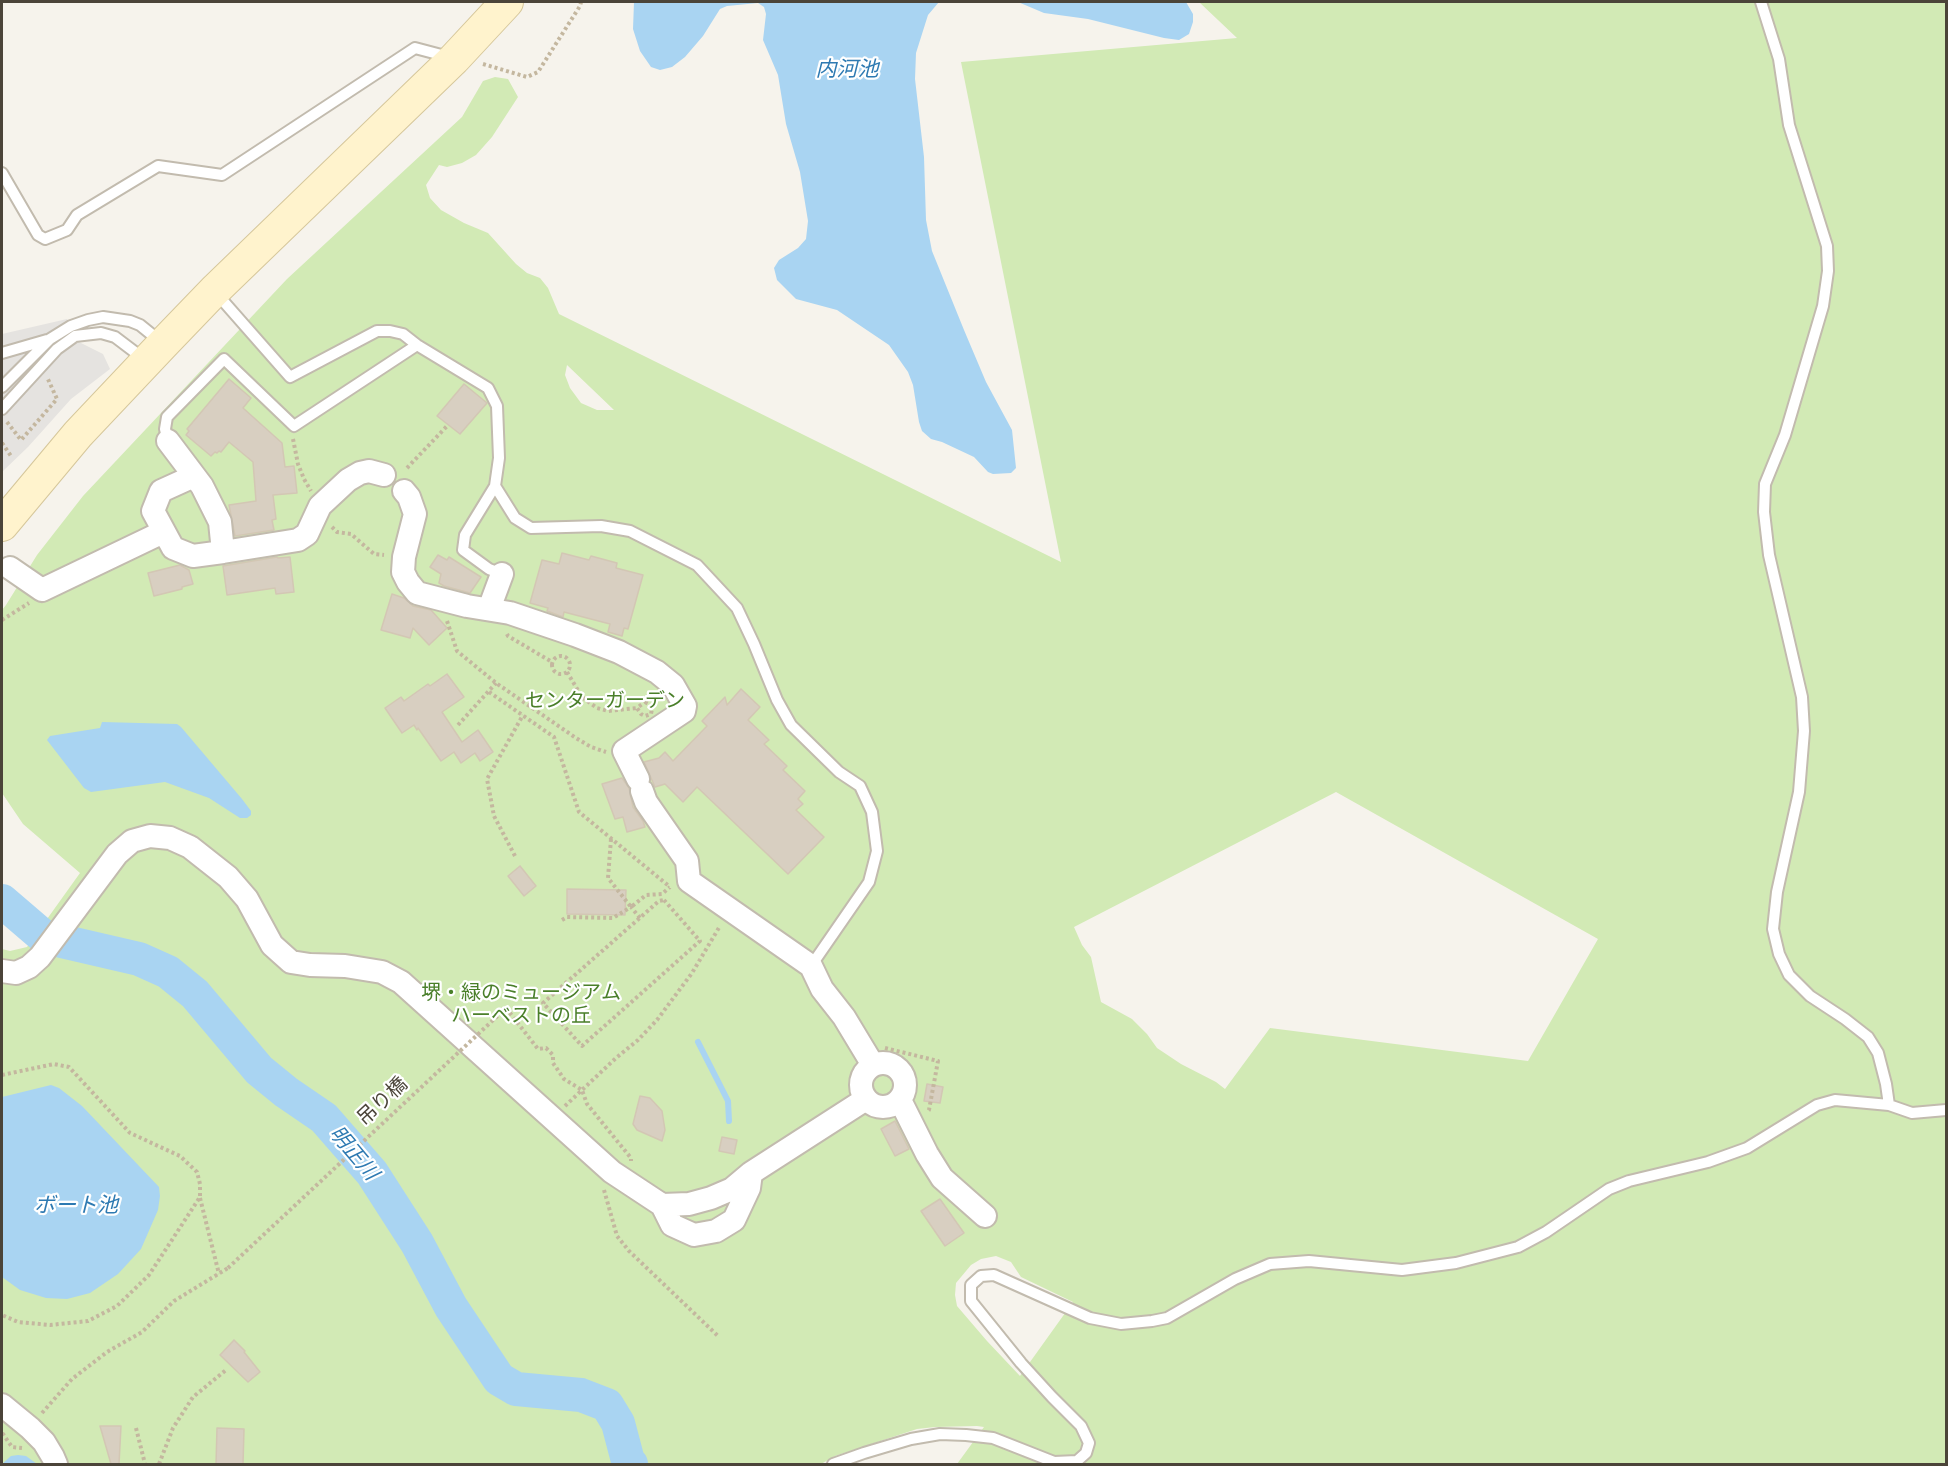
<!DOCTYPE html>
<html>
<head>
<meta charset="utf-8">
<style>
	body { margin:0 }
	#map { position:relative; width:1948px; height:1466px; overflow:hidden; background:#f6f3ec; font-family:"DejaVu Sans",sans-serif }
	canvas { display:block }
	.frame { position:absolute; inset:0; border:3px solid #4b4439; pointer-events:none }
</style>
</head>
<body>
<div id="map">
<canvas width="1948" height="1466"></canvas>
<div class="frame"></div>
</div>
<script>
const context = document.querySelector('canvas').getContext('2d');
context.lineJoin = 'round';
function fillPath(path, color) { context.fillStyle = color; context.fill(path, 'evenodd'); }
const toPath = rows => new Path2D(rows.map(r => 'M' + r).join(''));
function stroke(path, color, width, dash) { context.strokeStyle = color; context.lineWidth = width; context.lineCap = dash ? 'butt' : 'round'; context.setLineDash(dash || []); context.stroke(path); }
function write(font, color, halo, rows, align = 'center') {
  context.font = font + ' "DejaVu Sans","Noto Sans JP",sans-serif'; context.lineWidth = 4.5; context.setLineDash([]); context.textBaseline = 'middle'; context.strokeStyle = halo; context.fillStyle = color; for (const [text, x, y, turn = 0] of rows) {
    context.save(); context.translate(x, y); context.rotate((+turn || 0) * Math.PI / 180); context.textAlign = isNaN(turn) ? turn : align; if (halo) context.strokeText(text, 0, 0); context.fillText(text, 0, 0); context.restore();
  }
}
fillPath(toPath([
	[1199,2,1946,2,1946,1464,957,1464,984,1427,977,1426,935,1427,917,1429,835,1456,821,1464,2,1464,2,949,10,951,27,947,80,873,23,824,2,793,2,610,6,605,37,555,83,496,287,279,462,117,483,81,495,77,508,79,518,97,492,137,476,155,462,163,447,167,439,165,426,185,430,198,441,210,464,223,488,233,516,264,527,273,540,278,548,288,559,314,1061,562,961,62,1237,38],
	[567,365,614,410,597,410,581,403,570,388,565,375],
	[1336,792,1598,939,1528,1061,1270,1028,1225,1089,1216,1082,1181,1064,1157,1048,1147,1034,1132,1019,1101,1002,1091,957,1082,945,1074,927],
	[996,1256,1011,1262,1021,1277,1073,1302,1020,1376,987,1341,957,1306,955,1295,956,1283,971,1265,981,1259]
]), '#d2eab5');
fillPath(toPath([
	[67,319,79,342,103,354,110,369,71,399,28,447,2,472,2,334]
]), '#e5e3e0');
fillPath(toPath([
	[634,2,939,2,928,15,916,53,915,79,924,157,926,220,932,251,964,330,986,382,1012,430,1016,468,1011,473,993,474,988,472,974,457,942,442,931,439,922,431,919,422,913,385,908,372,889,345,837,310,796,299,777,280,774,268,779,260,798,248,806,239,808,221,800,172,786,124,778,75,763,40,766,14,764,7,758,3,727,6,720,9,703,36,685,57,672,67,660,70,651,67,640,51,633,29],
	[1018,2,1186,2,1193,14,1193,22,1189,34,1179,40,1164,38,1088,19,1044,13],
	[102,722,177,724,181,727,242,799,251,811,251,815,247,818,240,818,209,798,165,782,91,792,84,788,47,740,50,736,100,728],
	[51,1085,59,1088,82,1106,159,1187,160,1196,158,1210,141,1249,118,1274,90,1293,67,1299,46,1298,20,1290,2,1277,2,1097],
	[18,1455,26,1456,37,1464,2,1464,11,1456]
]), '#a9d4f2');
stroke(toPath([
	[698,1042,728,1101,729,1121]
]), '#a9d4f2', 6);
stroke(toPath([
	[2,901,44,937,139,959,168,972,195,994,259,1070,286,1092,324,1118,372,1173,417,1243,451,1307,499,1379,516,1389,581,1395,607,1405,618,1423,628,1461,631,1464]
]), '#a9d4f2', 34);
const building = toPath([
	[229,379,251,398,243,408,282,443,285,467,294,466,297,493,273,495,276,519,272,520,274,530,235,536,229,505,256,501,253,462,229,442,221,452,219,451,217,453,215,452,211,456,186,435,189,431,187,429,229,379],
	[464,384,487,403,460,434,437,416,464,384],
	[562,553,589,560,591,556,617,563,616,568,643,575,628,629,624,628,622,636,608,632,610,624,564,612,563,617,547,611,548,608,530,603,542,560,559,564,562,553],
	[438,555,447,560,449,557,481,577,470,593,444,586,439,583,441,574,430,567,438,555],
	[277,557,278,558,290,557,294,592,276,594,275,588,227,595,223,566,277,557],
	[180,565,189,570,193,584,182,587,182,589,154,596,148,573,180,565],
	[392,594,404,598,413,606,431,610,447,628,429,645,413,628,410,638,381,630,392,594],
	[447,674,464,697,442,712,462,742,478,730,493,752,480,761,475,753,461,763,454,752,441,761,418,728,417,730,414,725,402,733,385,708,401,697,404,701,428,684,430,686,447,674],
	[741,689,760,707,748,720,769,740,764,744,787,766,783,770,805,791,798,799,803,804,796,810,824,837,788,874,697,787,683,802,665,784,655,787,644,762,659,758,665,752,673,761,707,726,702,721,725,697,727,705,741,689],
	[622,778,629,788,633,807,643,821,645,827,627,832,623,817,615,819,602,784,622,778],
	[520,866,536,886,524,896,508,876,520,866],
	[567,889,626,890,625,915,567,914,567,889],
	[927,1084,943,1087,940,1103,924,1101,927,1084],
	[640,1096,650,1098,662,1111,665,1130,662,1141,637,1130,633,1124,640,1096],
	[895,1121,909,1149,895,1156,881,1129,895,1121],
	[722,1137,737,1140,734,1154,719,1151,722,1137],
	[940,1199,964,1233,945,1246,921,1211,940,1199],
	[234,1340,245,1351,244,1352,260,1372,248,1382,220,1355,234,1340],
	[100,1426,121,1426,119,1464,111,1464,100,1426],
	[217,1428,244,1429,243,1464,216,1464,217,1428]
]);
fillPath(building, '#d8cfc1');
stroke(building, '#d3c7b4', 1.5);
const lane = toPath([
	[1761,2,1779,59,1789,125,1827,246,1828,271,1823,306,1785,435,1765,484,1764,512,1769,555,1802,697,1804,731,1799,792,1777,892,1773,929,1779,954,1789,975,1810,996,1845,1019,1868,1037,1878,1053,1886,1084,1889,1105],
	[2,173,38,235,45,239,67,230,77,215,158,166,222,175,415,48,449,57],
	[217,294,290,377,377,331,390,331,403,334,417,345,488,388,497,406,499,458,495,486,465,535,463,550,489,569,502,574],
	[2,353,47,340],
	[2,387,50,339,71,326,88,320,103,317,130,321,140,325,161,342],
	[2,409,57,349,75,336,101,333,115,337,144,359],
	[168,441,165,429,167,417,224,359,294,426,417,345],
	[495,486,515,518,531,528,601,526,630,531,697,565,737,608,754,644,777,700,791,725,839,772,860,786,872,812,877,851,869,882,811,966],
	[833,1464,864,1453,911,1439,940,1434,966,1435,993,1438,1054,1462,1077,1461,1086,1453,1089,1443,1081,1426,1052,1397,1021,1363,971,1301,971,1285,981,1276,994,1275,1090,1318,1121,1324,1152,1321,1167,1318,1235,1279,1270,1264,1309,1261,1402,1270,1456,1263,1518,1247,1546,1232,1609,1189,1629,1181,1708,1162,1747,1148,1817,1105,1835,1100,1889,1105,1912,1113,1946,1110]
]);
const street = toPath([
	[168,441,202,486,220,522,223,552,193,556,173,548,153,511,161,491,194,476],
	[404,491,409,497,415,514,404,557,403,572,408,582,417,593,467,606,510,613,575,635,619,652,657,672,673,685,685,706,684,711,624,751,638,779],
	[223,552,298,540,307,534,320,506,348,480,360,473,369,471,384,475],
	[10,568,42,590,163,532],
	[489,609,502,574],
	[642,791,646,802,687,861,689,881,811,966,822,989,844,1017,873,1065],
	[2,971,16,973,29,967,40,957,117,854,132,841,150,836,170,838,190,847,228,877,247,899,272,945,291,962,310,965,345,966,382,972,401,982,612,1172,662,1205,672,1225,694,1235,716,1231,734,1220,749,1188,751,1173],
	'861 1085a22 22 0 1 1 44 0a22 22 0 1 1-44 0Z',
	[900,1100,927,1154,942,1178,985,1216],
	[662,1205,689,1204,711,1198,732,1189,751,1173,866,1099],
	[2,1405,30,1428,44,1442,53,1457,56,1464]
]);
const secondary = toPath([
	[2,525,78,434,163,344,214,291,454,59,507,2]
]);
stroke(lane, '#c2bbae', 14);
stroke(street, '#c2bbae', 26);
stroke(secondary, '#d6c79b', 34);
stroke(toPath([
	[483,64,527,77,538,72,580,6,581,2],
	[7,422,21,440,57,399,47,377],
	[293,439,298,464,304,479,311,491],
	[2,443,11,456],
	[407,468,448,425],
	[332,527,337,532,351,534,374,554,384,555],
	[2,620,29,603],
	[447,621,457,651,496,683,576,738,591,747,606,752],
	[507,634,508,636,552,662],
	'552 665a9 9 0 1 1 18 0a9 9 0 1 1-18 0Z',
	[567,672,582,697,597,708,608,711,637,708],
	[489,692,554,737,579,812,670,887],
	[645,702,649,704,652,709,651,714,645,716,641,714,637,708,645,702],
	[458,725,496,683],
	[611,839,608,878,631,907,646,895,662,894,670,887],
	[515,856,494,816,487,779,523,715],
	[664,900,700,941,582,1046,543,1003,659,901,664,900],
	[562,920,567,917,613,918,631,907,640,918],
	[506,1008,538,1049,546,1048,553,1055,553,1063,564,1079,582,1090,587,1104,631,1158,631,1161],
	[885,1048,938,1061,929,1110,927,1112],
	[2,1075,54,1064,69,1067,130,1133,180,1156,197,1172,200,1184,200,1197,149,1275,117,1306,88,1321,50,1325,18,1322,2,1315],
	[565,1106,616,1058,638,1040,657,1020,692,973,720,926],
	[604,1190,617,1236,629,1251,718,1336],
	[200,1198,219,1274],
	[42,1413,72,1379,107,1352,142,1332,174,1301,228,1268],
	[136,1428,145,1464],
	[2,1434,3,1434,12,1447,22,1448],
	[159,1464,173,1428,193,1397,226,1370]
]), '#c4b79f', 4, [3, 3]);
stroke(lane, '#fff', 10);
stroke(street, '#fff', 22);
stroke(secondary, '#fff3cd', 32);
stroke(toPath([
	[228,1268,506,1008]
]), '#c4b79f', 4, [3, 3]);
write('20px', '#4a7f2a', '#fff', [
	["センターガーデン",605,702],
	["堺・緑のミュージアム",521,994],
	["ハーベストの丘",521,1017]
]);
write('20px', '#4b4439', '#fff', [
	["吊り橋",383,1102,-43]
]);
write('italic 21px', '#2e7ab2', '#fff', [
	["内河池",847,71],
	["明正川",353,1154,50],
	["ボート池",76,1207]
]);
</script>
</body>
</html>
